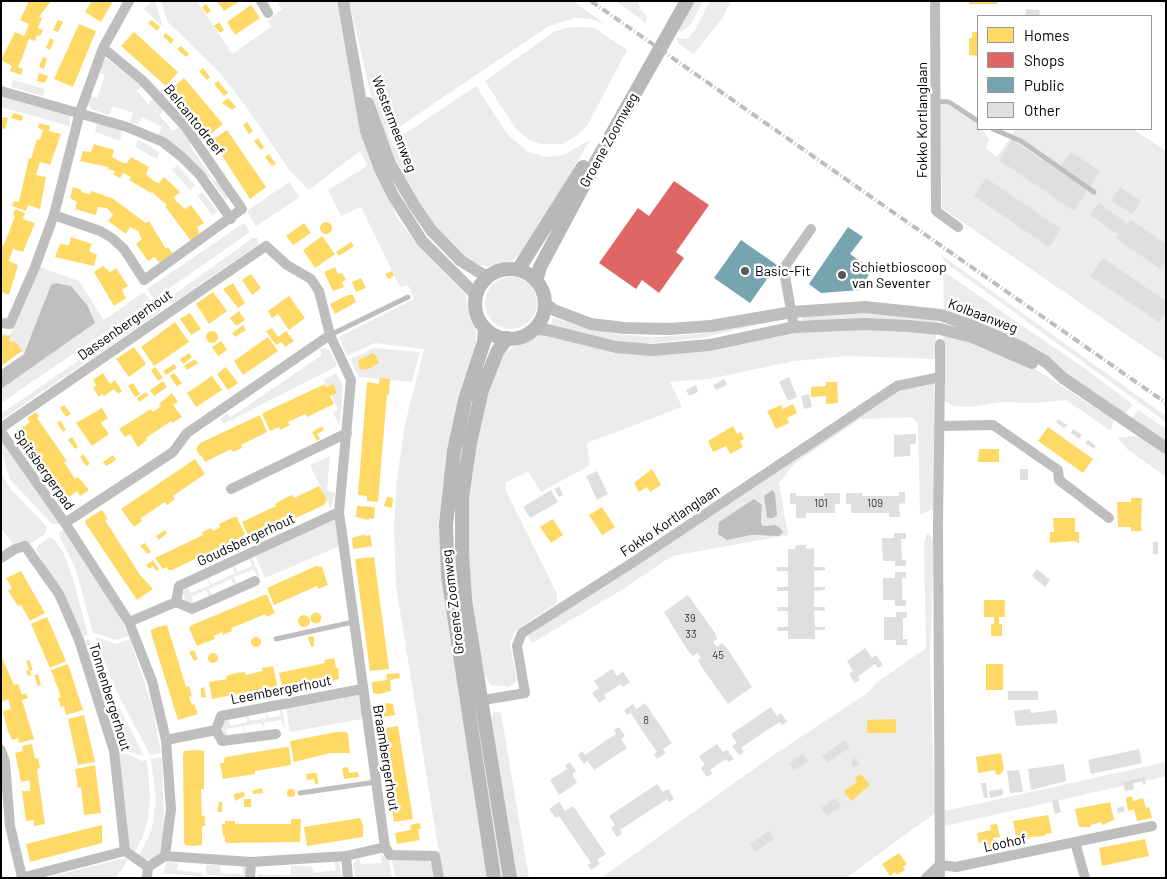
<!DOCTYPE html>
<html>
<head>
<meta charset="utf-8">
<style>
	body { margin:0 }
	#map { position:relative; width:1167px; height:879px; overflow:hidden; background:#fff; font-family:Barlow,sans-serif }
	canvas { display:block }
	.frame { position:absolute; inset:0; border:2px solid #000; pointer-events:none }
	.legend { position:absolute; left:977px; top:15px; width:175px; height:115px; box-sizing:border-box; background:#fff; border:1px solid #999; margin:0; padding:6px 9px; list-style:none; font-size:15px; color:#000 }
	.legend li { display:flex; align-items:center; gap:10px; height:25px }
	.legend b { width:25px; border:1px solid #999 }
</style>
</head>
<body>
<div id="map">
<canvas width="1167" height="879"></canvas>
<div class="frame"></div>
<ul class="legend">
<li><b style="height:14px;background:#ffd966"></b>Homes</li>
<li><b style="height:14px;background:#e06666"></b>Shops</li>
<li><b style="height:14px;background:#76a5af"></b>Public</li>
<li><b style="height:14px;background:#dfdfdf"></b>Other</li>
</ul>
</div>
<script>
const context = document.querySelector('canvas').getContext('2d');
context.lineJoin = 'round';
function fillPath(path, color) { context.fillStyle = color; context.fill(path, 'evenodd'); }
const toPath = rows => new Path2D(rows.map(r => 'M' + r).join(''));
function stroke(path, color, width, dash) { context.strokeStyle = color; context.lineWidth = width; context.lineCap = dash ? 'butt' : 'round'; context.setLineDash(dash || []); context.stroke(path); }
function write(font, color, halo, rows, align = 'center') {
  context.font = font + ' Barlow,sans-serif'; context.lineWidth = 5; context.setLineDash([]); context.textBaseline = 'middle'; context.strokeStyle = halo; context.fillStyle = color; for (const [text, x, y, turn = 0] of rows) {
    context.save(); context.translate(x, y); context.rotate((+turn || 0) * Math.PI / 180); context.textAlign = isNaN(turn) ? turn : align; if (halo) context.strokeText(text, 0, 0); context.fillText(text, 0, 0); context.restore();
  }
}
fillPath(toPath([
	[152,1,155,1,163,27,144,9],
	[161,1,197,1,232,54,271,27,268,21,282,9,277,1,336,1,361,131,397,218,420,248,466,295,470,319,476,330,476,344,443,519,491,878,443,878,396,586,394,528,397,479,405,424,424,349,375,343,347,356,339,337,414,299,408,285,400,287,361,207,341,216,328,190,367,166,360,151,309,190,290,171,247,108,220,73,168,22],
	[349,1,573,1,605,24,591,19,575,18,549,26,396,129,389,133,384,125,395,149,394,143,397,139,476,86,508,135,528,152,548,157,563,155,590,140,525,250,512,261,489,267,477,264,465,258,437,231,408,191,386,146,372,99],
	[616,1,638,1,640,9,647,16,646,23],
	[693,1,703,1,691,24,681,32,678,29],
	[710,1,731,1,723,17,694,54,679,44,677,38,687,39,695,30],
	[589,27,596,29,627,50,587,126,576,136,562,144,541,144,529,140,516,129,485,81,555,31,572,27],
	[107,59,142,86,137,91,148,104,154,98,165,109,159,115,173,131,179,126,192,142,189,144,214,181,218,180,228,196,226,201,210,178,185,153,158,135,162,127,142,117,138,124,130,122,133,113,113,106,109,115,91,109,87,102,90,96,97,98,105,75,97,71,103,60],
	[13,80,45,89,43,96,11,87],
	[1,96,67,114,70,117,70,126,1,107],
	[940,100,978,123,978,129,982,129,989,139,986,148,997,157,1016,129,1133,129,1166,151,1166,362,942,208],
	[97,122,122,131,120,141,95,132],
	[138,139,159,152,157,159,135,147],
	[177,165,195,185,190,190,172,170],
	[289,182,300,197,256,226,247,211],
	[202,192,218,212,212,215,197,195],
	[244,223,250,232,154,299,147,289],
	[253,238,257,238,259,244,173,303,169,303,169,298],
	[940,254,1166,416,1166,422,946,263],
	[40,267,79,281,104,320,144,292,151,301,1,403,1,389,95,323,27,347,24,354,17,346,7,343,1,333,10,335],
	[943,271,1087,370,1133,405,1125,413,1026,345,944,313],
	'485 303a26 26 0 1 1 52 0a26 26 0 1 1-52 0Z',
	[157,306,161,310,158,313,1,420,1,414],
	[873,312,937,319,937,325,802,320,802,318,804,316],
	[553,318,615,334,654,337,698,334,783,319,700,338,635,345,550,326],
	[853,327,936,333,936,359,847,356,794,361,709,379,670,382,682,407,587,443,590,465,541,492,528,472,506,482,505,489,557,594,557,603,516,630,512,637,510,644,517,681,509,687,491,685,482,671,470,602,468,546,469,476,481,415,500,357,511,348,540,336,552,336,628,351,803,331],
	[943,334,1018,358,1114,420,1111,431,1066,400,1035,403,1002,402,970,407,953,406,944,401],
	[325,348,330,351,337,366,224,424,220,420,227,413,231,417,322,355,319,349],
	[375,348,420,352,412,382,359,377,350,359],
	[336,373,343,386,340,426,333,413,338,409,324,380],
	[934,383,936,503,934,509,920,515,918,424,912,417,860,419,794,464,779,483,788,535,672,556,620,591,532,643,526,633,898,390],
	[762,505,761,524,763,526,775,525,766,537,751,535],
	[1138,410,1166,429,1166,442,1132,418],
	[1132,436,1139,437,1166,456,1166,477,1127,449,1118,438],
	[1,441,60,524,52,524,10,479,1,451],
	[330,456,327,490,335,493,331,509,310,465],
	[1,473,10,488,47,527,45,534,31,543,20,542,13,544,1,528],
	[334,519,337,522,340,546,265,578,255,555],
	[64,529,112,601,129,636,117,640,93,633,76,569,60,537,59,533],
	[927,533,934,539,930,659,935,813,846,878,601,878,772,756,869,692,876,683,926,648,924,543],
	[50,537,54,539,63,552,72,576,88,635,83,636,67,603,36,550,38,546],
	[251,556,260,576,257,576,254,569,234,577,237,584,234,585,231,579,209,589,212,596,209,596,206,590,192,596,193,604,189,604,185,600,183,592,186,588,188,588,191,593,210,585,206,577,212,584,235,573,232,565,234,565,238,572,252,566,249,557],
	[95,637,117,644,130,639,152,705,161,753,150,755,115,688],
	[89,639,108,686,144,756,118,749,85,640],
	[358,694,361,696,362,719,290,732,286,708],
	[280,708,282,708,285,727,284,728,281,720,264,723,265,730,261,723,244,726,246,733,242,726,226,729,227,736,224,736,222,722,225,721,228,719,231,726,247,722,246,715,248,715,250,721,267,718,265,711,269,718,281,716],
	[476,708,506,878,498,878,474,711],
	[494,711,501,713,529,878,514,878,491,717],
	[118,752,124,752,142,761,146,760,148,769,150,799,148,818,143,836,134,853,128,847],
	[162,757,164,822,162,852,154,859,146,859,139,856,152,829,156,799,151,759],
	[1166,762,1166,776,945,826,945,811],
	[380,854,389,860,392,878,355,878,353,864,356,860,359,858,361,864,382,863],
	[125,858,128,860,116,878,45,878],
	[392,860,428,860,434,867,435,878,395,878],
	[334,861,339,862,342,878,258,878,258,874,291,875,291,866,311,866,314,873,336,870],
	[167,862,178,863,177,870,203,873,202,877,163,873],
	[206,865,220,865,221,873,243,874,242,865,247,869,246,878,206,875]
]), '#ececec');
fillPath(toPath([
	[56,283,71,286,87,305,95,323,1,389,1,370,24,354,51,285],
	[772,490,775,493,777,515,773,518,767,518,764,496],
	[754,499,762,505,761,523,763,526,775,525,780,528,783,532,779,536,751,535,727,540,718,534,719,522]
]), '#bfbfbf');
fillPath(toPath([
	[29,1,51,1,39,17,42,18,38,28,43,30,40,36,37,35,35,41,29,39,22,58,18,67,23,69,21,75,10,71,12,66,1,60,15,32,24,36,29,24,20,20],
	[92,1,113,1,101,22,85,12],
	[217,1,240,1,224,11],
	[969,1,997,1,997,4,969,4],
	[206,4,211,11,207,14,202,7],
	[251,5,260,18,235,35,227,22],
	[58,20,63,22,58,32,53,30],
	[151,20,160,27,157,31,148,23],
	[219,22,224,30,220,33,214,26],
	[79,24,96,31,73,87,54,79],
	[134,32,178,72,166,86,121,46],
	[972,32,978,32,978,56,969,55,969,38,972,38],
	[166,33,174,40,171,44,163,36],
	[50,38,54,40,50,50,46,48],
	[181,46,189,54,186,57,177,49],
	[43,57,47,58,44,69,39,67],
	[203,68,210,77,207,80,199,71],
	[39,73,48,76,45,83,37,81],
	[184,78,223,124,208,136,170,90],
	[218,81,228,93,224,96,214,84],
	[228,98,236,107,232,110,222,103],
	[13,113,23,116,22,121,11,118],
	[1,117,8,118,5,129,1,128],
	[247,122,253,131,249,134,243,125],
	[39,123,50,126,49,131,61,134,50,165,40,162,36,175,46,177,40,209,28,205,26,211,12,206,14,201,19,202,29,158,31,159,37,139,40,140,43,130,38,128],
	[227,130,266,187,250,199,212,140],
	[258,138,264,147,261,150,254,141],
	[94,144,114,150,112,157,123,163,127,163,131,157,149,167,146,174,155,182,159,183,164,177,180,192,174,197,176,201,185,209,191,205,204,223,197,227,200,235,191,241,165,206,167,205,152,192,151,193,129,180,131,177,123,173,120,178,113,174,115,171,108,169,108,167,80,161,83,151,91,152],
	[269,154,276,164,272,166,265,157],
	[73,187,82,190,81,192,90,194,91,191,112,198,146,223,149,221,166,249,168,247,173,254,160,263,154,257,148,261,136,244,142,239,138,231,130,227,126,234,108,221,113,215,107,208,98,207,96,215,75,209,77,202,70,198],
	[15,209,25,213,23,219,35,223,23,252,13,249,9,261,18,265,9,295,1,292,1,244,4,245,15,216,13,215],
	'320 228a6 6 0 1 1 12 0a6 6 0 1 1-12 0Z',
	[304,223,311,233,293,245,286,236],
	[322,236,335,254,315,268,303,250],
	[71,237,92,244,89,251,97,255,94,266,55,257,60,244,69,245],
	[351,242,354,246,339,256,336,252],
	[103,266,110,272,116,268,128,286,122,290,126,298,114,306,94,272],
	[335,267,338,274,342,273,346,280,342,282,344,287,333,291,324,272],
	[392,271,394,276,388,279,385,274],
	[251,274,261,288,252,295,242,280],
	[361,278,366,288,356,292,352,282],
	[233,283,245,303,238,308,223,289],
	[213,292,227,311,209,324,196,304],
	[348,295,353,295,356,302,335,314,330,304],
	[289,296,305,318,289,330,278,314,272,318,268,311],
	[239,311,245,320,236,326,230,318],
	[190,313,201,329,191,335,180,319],
	[175,322,189,342,154,366,141,347],
	[243,325,246,330,235,337,232,333],
	[272,328,278,337,286,331,294,341,285,347,282,342,276,345,266,331],
	'206 337a6 6 0 1 1 12 0a6 6 0 1 1-12 0Z',
	[1,335,10,336,9,341,16,342,22,351,1,366],
	[268,337,278,351,243,375,234,361],
	[221,341,227,350,218,356,212,347],
	[134,347,146,364,129,377,116,359],
	[189,353,192,357,183,364,180,359],
	[374,353,379,363,368,369,360,370,358,360],
	[195,359,198,363,187,370,184,366],
	[174,364,177,368,166,375,163,371],
	[155,367,163,378,158,381,151,370],
	[226,367,238,383,228,390,217,374],
	[103,373,110,384,115,380,122,391,118,394,114,389,104,396,102,394,99,397,93,388,96,385,93,380],
	[174,373,182,383,177,387,170,376],
	[212,376,222,390,196,407,187,393],
	[380,378,390,379,389,395,387,394,378,502,367,501,367,496,358,495,367,382,379,384],
	[163,381,167,387,154,396,150,390],
	[826,382,837,382,838,403,826,404,826,396,811,397,811,387,826,386],
	[133,383,140,394,135,397,128,386],
	[325,384,326,387,333,384,337,393,330,396,334,404,307,417,305,414,288,422,290,425,280,430,279,427,270,431,262,414,265,412],
	[146,392,149,395,139,402,137,398],
	[172,393,178,402,173,405,182,417,172,423,171,421,146,438,147,440,138,447,130,434,125,437,119,429,151,409,153,412,161,406,159,404],
	[793,404,797,413,787,418,789,423,776,429,767,411,781,405,783,409],
	[64,405,71,414,66,417,60,408],
	[102,408,108,418,101,423,109,434,92,446,76,423],
	[36,412,39,416,37,418,67,461,64,462,75,479,78,477,89,490,80,496,77,491,65,500,58,490,61,489,44,463,26,438,24,440,18,431,30,422,27,418],
	[260,415,267,432,241,445,242,448,233,452,231,449,205,462,201,455,200,456,196,449,200,443],
	[60,420,66,430,63,432,57,423],
	[322,426,324,430,317,434,320,439,317,441,312,432],
	[733,426,737,434,741,432,744,439,740,441,743,447,730,454,726,446,713,452,708,441],
	[1048,427,1093,459,1083,473,1038,441],
	[72,437,78,447,75,449,68,440],
	[979,449,999,449,999,462,978,462],
	[83,454,90,464,86,466,80,457],
	[113,455,116,460,106,466,103,462],
	[195,459,205,474,173,496,175,499,167,505,165,502,141,518,142,521,134,527,121,509],
	[652,469,661,485,650,492,647,487,639,492,634,483],
	[319,486,327,499,324,505,250,539,242,522,276,506,275,504,283,499,292,495,294,498],
	[387,497,393,498,392,508,384,506],
	[1131,498,1142,498,1141,526,1142,531,1131,531,1131,527,1118,527,1117,502,1131,502],
	[357,506,375,507,374,519,369,518,369,520,356,517],
	[602,507,615,527,602,535,589,515],
	[102,510,108,519,105,520,140,575,153,589,137,600,86,524,85,521,90,517],
	[236,516,245,534,243,536,172,570,168,570,167,567,163,569,155,558,203,535,202,532,211,528,213,531,220,527,219,524],
	[1053,518,1075,518,1075,532,1079,532,1079,543,1074,541,1050,543,1050,532,1054,532],
	[553,519,563,535,551,543,540,527],
	[165,530,167,533,159,540,156,536],
	[365,534,365,536,370,535,372,546,353,549,352,538],
	[145,543,151,552,148,554,140,546],
	[374,557,389,669,370,671,355,559],
	[153,560,159,569,156,571,153,566,149,569,146,565],
	[316,566,322,567,328,585,318,589,317,586,274,605,267,588],
	[21,571,45,613,30,621,21,605,18,606,8,591,12,588,6,578],
	[264,595,267,595,275,613,266,617,265,614,239,625,231,628,232,631,223,635,222,632,214,636,215,639,197,646,189,628,192,625],
	[984,600,1005,600,1005,617,999,617,999,624,1002,624,1002,636,991,636,991,624,994,624,994,617,984,617],
	'310.5 618a5.5 5.5 0 1 1 11 0a5.5 5.5 0 1 1-11 0Z',
	'298 621a6 6 0 1 1 12 0a6 6 0 1 1-12 0Z',
	[47,617,66,661,50,668,31,624],
	[167,625,186,687,189,686,192,696,189,697,192,705,194,704,198,714,178,720,151,633,151,630,157,627],
	[314,636,314,646,311,647,308,637],
	'251 642a5 5 0 1 1 10 0a5 5 0 1 1-10 0Z',
	[194,650,198,659,194,661,189,652],
	'208 658a5 5 0 1 1 10 0a5 5 0 1 1-10 0Z',
	[1,655,14,685,18,684,22,695,26,693,28,698,22,700,34,739,19,743,18,738,12,740,8,731,3,711,11,709,8,699,1,702],
	[334,658,336,668,338,668,339,679,283,691,279,673,325,663,324,660],
	[29,660,33,670,30,671,31,675,28,676,26,671,29,670,26,661],
	[68,664,83,710,66,715,64,706,61,707,58,698,61,697,51,670],
	[986,664,1003,664,1003,690,986,690],
	[273,666,277,685,274,687,212,699,209,682,227,679,226,676,236,673,245,672,246,675,263,671,262,668],
	[399,673,400,678,390,680,391,691,379,694,373,693,372,682,387,680,386,674],
	[38,674,41,685,38,686,34,675],
	[204,687,206,697,201,698,201,688],
	[388,703,393,704,395,715,377,718,375,707],
	[84,715,95,762,78,765,68,719],
	[896,719,896,733,867,733,867,720],
	[398,726,413,819,394,822,379,729],
	[336,732,346,732,348,734,350,753,330,753,294,762,290,741],
	[32,744,35,759,38,758,40,768,37,769,45,824,34,826,34,820,26,821,22,791,30,791,30,785,29,780,21,782,15,753,23,751,22,746],
	[286,747,289,748,291,765,255,771,255,774,223,779,220,763,224,763,224,759,226,757],
	[199,750,204,751,204,789,201,789,202,816,205,816,205,826,202,826,202,845,192,846,185,845,184,842,183,755,184,751],
	[1001,753,1004,769,1001,774,996,775,995,770,978,773,976,757],
	[95,765,101,813,84,815,81,787,78,788,75,769],
	[348,767,349,773,358,772,359,777,344,779,342,768],
	[313,773,317,773,318,784,315,784,314,779,307,780,306,774],
	[861,774,870,785,851,801,844,791,857,782,855,778],
	[262,788,263,793,253,794,252,791],
	'287 793a4 4 0 1 1 8 0a4 4 0 1 1-8 0Z',
	[244,792,245,796,235,801,234,794],
	[1132,796,1133,801,1143,798,1146,808,1149,807,1152,818,1137,821,1134,809,1128,811,1126,798],
	[244,799,251,799,251,807,244,807],
	[219,802,222,802,222,812,217,812],
	[1110,802,1114,820,1102,825,1101,822,1091,825,1091,827,1079,827,1075,809],
	[1048,815,1052,833,1045,834,1045,836,1029,837,1030,839,1017,840,1013,821],
	[360,818,363,825,363,837,307,846,304,827],
	[291,819,301,819,300,842,228,843,225,842,225,836,223,836,222,824,225,824,225,821,235,821,235,824,291,824],
	[420,823,421,829,418,829,420,840,397,844,395,833,411,830,410,825],
	[997,824,1000,837,993,838,996,850,985,852,983,842,979,843,977,833,991,830,990,825],
	[102,825,102,843,30,862,26,844],
	[1145,839,1149,856,1102,866,1099,848],
	[899,853,907,864,903,867,905,870,897,875,895,872,890,876,882,864]
]), '#ffd966');
fillPath(toPath([
	[674,181,709,205,676,252,684,258,659,293,642,280,636,289,599,263,638,208,649,216]
]), '#e06666');
fillPath(toPath([
	[848,227,863,237,850,254,872,269,860,290,821,293,809,284],
	[741,240,777,265,750,303,714,278]
]), '#76a5af');
fillPath(toPath([
	[1026,9,1040,10,1039,16,1025,16],
	[1012,140,1087,190,1074,211,999,160],
	[1071,152,1100,171,1090,186,1061,166],
	[986,178,1061,229,1049,247,974,196],
	[1120,187,1141,201,1132,214,1111,200],
	[1099,203,1128,224,1130,219,1166,244,1166,261,1160,269,1116,238,1119,235,1090,215],
	[1103,258,1166,301,1166,312,1159,322,1090,276],
	[789,377,797,397,788,401,779,382],
	[724,379,727,385,716,390,713,385],
	[696,385,698,392,689,396,686,390],
	[809,394,812,407,804,409,801,396],
	[1058,419,1067,425,1064,428,1056,422],
	[1073,429,1082,435,1079,439,1071,433],
	[910,434,916,434,916,444,910,444,910,456,894,457,894,435],
	[1088,440,1096,446,1094,449,1085,443],
	[1020,469,1028,469,1028,480,1020,480],
	[597,471,608,494,597,500,586,476],
	[559,486,563,495,559,497,554,489],
	[551,490,558,502,530,518,523,507],
	[899,492,905,492,905,503,899,504,900,517,889,517,889,513,851,513,851,504,846,504,846,493,862,493,862,496,899,496],
	[790,493,796,493,796,496,824,496,824,493,840,493,840,504,835,504,835,513,806,513,806,518,796,518,796,504,790,504],
	[894,533,906,533,906,539,901,539,902,560,906,560,906,566,895,566,895,561,883,561,882,538,894,538],
	[1153,542,1158,542,1158,554,1153,554],
	[796,545,806,545,806,549,814,548,814,567,825,567,825,570,814,571,814,587,825,587,825,590,814,591,814,607,825,607,825,611,814,610,815,627,825,627,825,630,815,630,815,639,788,639,788,631,778,631,777,627,788,627,788,611,778,611,777,607,788,607,788,591,777,591,777,587,788,587,788,571,777,571,777,567,788,567,788,549,795,549],
	[1037,569,1050,580,1045,587,1032,576],
	[895,572,906,572,906,578,902,578,902,600,906,600,906,606,895,606,895,600,883,600,883,578,895,578],
	[688,595,715,633,717,639,713,642,717,647,722,643,727,648,752,687,728,704,701,666,698,660,701,658,697,653,693,656,688,651,664,612],
	[896,612,907,612,907,618,903,618,903,639,907,639,907,645,896,645,896,640,884,640,884,617,896,617],
	[865,648,872,658,876,655,883,665,878,668,875,664,867,670,858,676,860,680,855,683,849,674,853,671,847,661],
	[612,669,617,676,623,672,630,682,623,687,621,684,604,695,606,698,599,703,592,693,599,688,594,681],
	[1008,691,1038,691,1038,700,1008,700],
	[645,703,672,743,663,749,666,753,657,759,654,754,657,752,641,729,631,713,627,715,624,710,633,704,636,709],
	[771,707,777,716,781,713,787,722,782,725,780,722,764,732,741,748,744,752,739,755,732,746,737,743,731,734],
	[1030,709,1031,713,1056,710,1058,723,1016,726,1014,711],
	[619,727,625,736,621,739,627,748,594,770,588,761,584,764,578,755,582,751,585,755,608,739,616,734,614,730],
	[845,740,850,747,827,763,822,756],
	[717,744,723,752,727,750,734,759,729,762,726,759,718,764,710,770,712,773,707,777,701,768,705,765,699,756],
	[1139,749,1142,763,1091,774,1088,760],
	[803,754,808,761,794,770,789,763],
	[856,758,859,765,853,767,851,761],
	[570,762,576,771,572,774,577,783,559,795,550,780,567,769,565,765],
	[1064,764,1066,781,1031,790,1028,769],
	[1019,770,1023,792,1010,793,1007,771],
	[1144,777,1146,784,1143,785,1142,781,1133,783,1134,789,1125,791,1123,782],
	[981,783,986,783,988,798,984,798],
	[657,784,663,792,668,789,674,799,669,802,667,799,620,830,622,834,617,837,611,828,615,825,609,816],
	[1003,789,1003,795,990,798,989,791],
	[835,798,841,806,827,816,821,808],
	[1058,800,1061,812,1055,814,1052,801],
	[559,802,565,811,573,806,606,854,597,860,600,864,591,870,588,865,591,863,559,816,556,818,549,809],
	[1124,806,1125,811,1118,813,1117,808],
	[769,831,774,839,755,852,750,844]
]), '#dfdfdf');
stroke(toPath([
	[936,101,949,102,978,121],
	[993,129,1021,141,1094,192],
	[330,335,408,297],
	[276,639,353,622],
	[300,793,376,782]
]), '#bebebe', 5);
stroke(toPath([
	[261,1,268,13],
	[935,1,936,211,958,227],
	[1,91,127,127,163,142,182,157,200,175,231,219],
	[54,215,100,231,112,238,124,249,144,280,242,209,185,126,142,80,103,48],
	[1,323,10,324,35,267,54,215,80,112,103,48,129,1],
	[794,327,784,271,786,265,811,229],
	[940,377,938,524,940,878],
	[939,426,993,425,1058,470,1059,480,1109,518],
	[1,428,266,246,287,265,311,279,319,291,330,335,351,380,339,512,385,847,346,856,251,862,165,856,148,867],
	[1,432,65,523,129,622,152,681,166,740,171,809,165,856],
	[231,489,347,433],
	[65,523,173,452,187,433,330,335],
	[1,558,15,549,25,546,59,594,79,640,114,751,125,851,21,878],
	[176,602,192,609,255,581],
	[129,622,176,602,179,586,339,512],
	[466,703,525,693,517,646,522,633,635,561,897,386,940,377,940,344],
	[216,730,222,741,276,734],
	[166,740,216,730,221,716,362,689],
	[1,750,5,762,10,826,22,877],
	[1075,842,1152,826],
	[385,847,390,855,435,856,439,878],
	[125,851,148,867,147,878],
	[346,856,348,878],
	[250,878,251,862],
	[926,878,940,865,956,867,1075,842,1085,878]
]), '#bebebe', 10);
stroke(toPath([
	[343,1,366,131,380,169,394,197,422,241,476,295],
	[368,103,390,164,414,205,431,230,461,261,487,277],
	[545,303,554,310,591,324,624,328,669,329,711,326,792,312,865,307,940,315,973,326,1021,347,1046,362,1063,378,1166,448],
	[533,329,547,330,616,347,652,350,710,345,794,327,865,324,908,326,940,329,972,337,1032,363]
]), '#bebebe', 12);
stroke(toPath([
	'475 304a35 35 0 1 1 70 0a35 35 0 1 1-70 0Z',
	[518,270,583,167],
	[536,281,540,267,595,164,687,1],
	[485,328,484,342,465,400,454,451,446,525,448,576,494,878],
	[507,338,497,352,482,390,470,443,462,497,462,553,465,600,510,878]
]), '#b8b8b8', 14);
stroke(toPath([
	[591,1,1166,403]
]), '#bebebe', 4, [8, 2.5, 1, 2.5]);
for (const [x, y, r, color] of [
	[745,271,5,"#595959"],
	[842,275,5,"#595959"]
]) { const dot = new Path2D(); dot.arc(x, y, r, 0, 2 * Math.PI); context.fillStyle = color; context.fill(dot); stroke(dot, '#fff', 2); }
write('11px', '#383838', null, [
	["101",821,503],
	["109",875,503],
	["39",690,618],
	["33",691,634],
	["45",718,655],
	["8",646,720]
]);
write('14px', '#000', '#fff', [
	["Belcantodreef",194,120,51],
	["Fokko Kortlanglaan",922,120,-90],
	["Westermeenweg",394,124,69],
	["Groene Zoomweg",609,140,-61],
	["Kolbaanweg",983,316,21],
	["Dassenbergerhout",125,325,-35],
	["Spitsbergerpad",44,470,55],
	["Fokko Kortlanglaan",670,521,-34],
	["Goudsbergerhout",246,540,-25],
	["Groene Zoomweg",453,602,-97],
	["Leembergerhout",281,690,-11],
	["Tonnenbergerhout",110,697,73],
	["Braambergerhout",386,758,81],
	["Loohof",1005,843,-12]
]);
write('14px', '#000', '#fff', [
	["Schietbioscoop",852,267],
	["van Seventer",852,283],
	["Basic-Fit",755,271]
], 'left');
</script>
</body>
</html>
